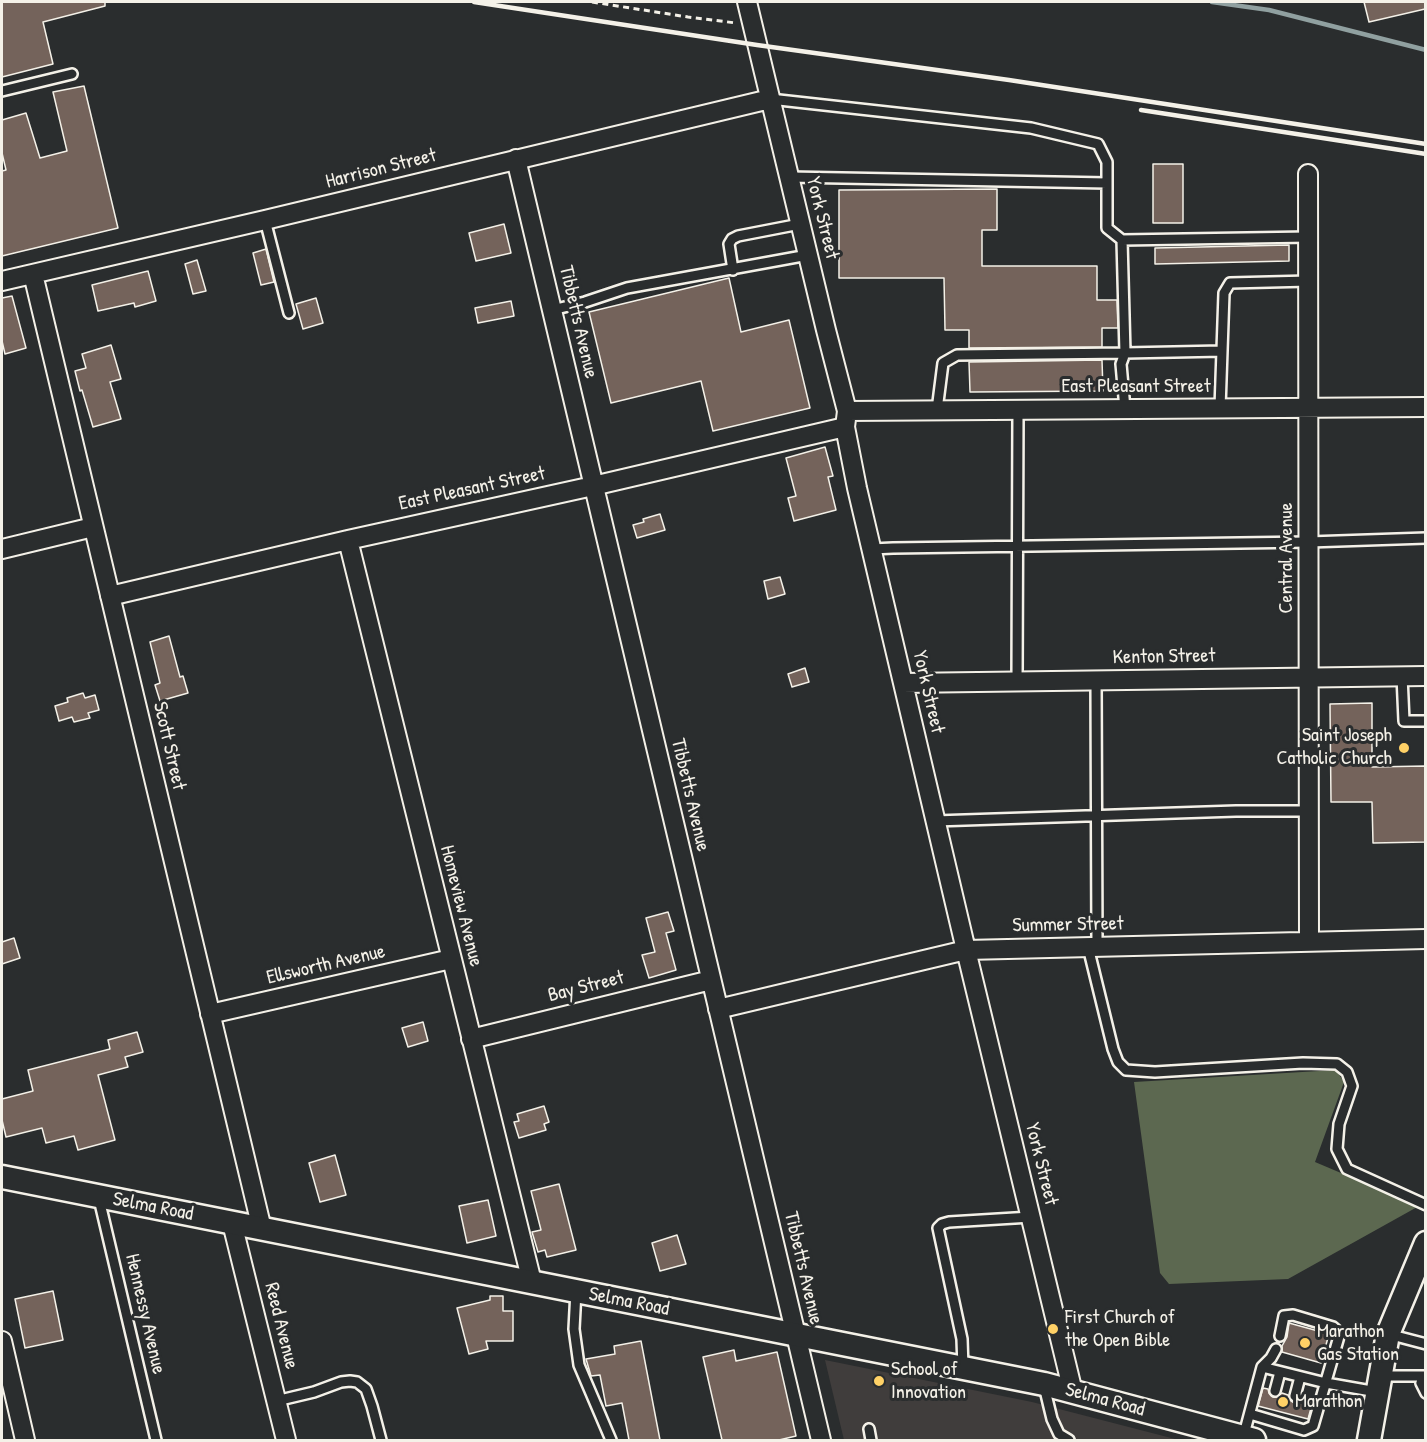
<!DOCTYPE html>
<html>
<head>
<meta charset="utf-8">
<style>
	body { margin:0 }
	#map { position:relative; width:1427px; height:1442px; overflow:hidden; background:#2a2d2e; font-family:"Patrick Hand",sans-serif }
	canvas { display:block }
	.frame { position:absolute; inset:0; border:3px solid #f4f1e8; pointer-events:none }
</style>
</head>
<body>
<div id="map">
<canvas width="1427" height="1442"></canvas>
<div class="frame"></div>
</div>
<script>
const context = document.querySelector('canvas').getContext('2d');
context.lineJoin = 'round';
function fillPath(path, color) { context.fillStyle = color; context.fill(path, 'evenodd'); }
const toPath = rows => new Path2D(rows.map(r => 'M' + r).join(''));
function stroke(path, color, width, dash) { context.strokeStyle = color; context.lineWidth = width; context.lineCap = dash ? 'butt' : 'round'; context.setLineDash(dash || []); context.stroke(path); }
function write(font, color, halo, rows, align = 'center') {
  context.font = font + ' "Patrick Hand",sans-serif'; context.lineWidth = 6; context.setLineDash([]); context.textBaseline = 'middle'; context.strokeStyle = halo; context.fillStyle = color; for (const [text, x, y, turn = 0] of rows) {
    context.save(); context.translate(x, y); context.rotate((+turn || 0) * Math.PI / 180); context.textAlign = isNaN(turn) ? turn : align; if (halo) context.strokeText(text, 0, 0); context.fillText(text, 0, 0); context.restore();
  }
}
fillPath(toPath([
	[825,1360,1032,1402,1179,1440,844,1440]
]), '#403d3c');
fillPath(toPath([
	[1336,1070,1344,1082,1315,1162,1419,1206,1288,1279,1169,1284,1160,1273,1134,1082]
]), '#5c6850');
stroke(toPath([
	[1212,2,1269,10,1426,50]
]), '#90a0a0', 4.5);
const building = toPath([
	[2,2,105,2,105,6,43,22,53,64,2,77,2,2],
	[1364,2,1425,2,1425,9,1369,22,1364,2],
	[84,86,118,228,2,256,2,171,6,170,2,153,2,120,26,113,40,158,67,151,53,92,84,86],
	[1153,164,1183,164,1183,223,1153,223,1153,164],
	[997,189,997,230,982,230,982,266,1097,266,1097,300,1117,300,1118,328,1102,328,1102,347,969,348,969,330,945,330,944,278,839,278,839,190,997,189],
	[504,224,511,253,476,261,469,233,504,224],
	[1289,245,1289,261,1155,264,1155,248,1289,245],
	[266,249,274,282,261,285,253,253,266,249],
	[197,260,206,291,193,294,185,264,197,260],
	[148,271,156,301,135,307,134,303,98,311,92,285,148,271],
	[729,278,741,332,789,320,810,408,713,431,701,381,611,403,589,312,729,278],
	[12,296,26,348,5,354,2,341,2,298,12,296],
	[316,298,323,323,303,329,296,304,316,298],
	[511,301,514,316,478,323,475,308,511,301],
	[111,345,121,379,110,382,121,419,93,427,82,390,80,391,75,371,86,368,82,354,111,345],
	[1102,360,1103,391,970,392,969,362,1102,360],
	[825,447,833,476,828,477,836,510,794,521,788,498,796,496,786,458,825,447],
	[660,514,665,530,637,538,633,525,644,522,643,519,660,514],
	[780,577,785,594,768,599,764,581,780,577],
	[169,636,180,677,183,676,188,693,160,701,155,685,160,683,150,642,169,636],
	[805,668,809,682,792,687,788,674,805,668],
	[83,693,85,698,95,695,99,710,88,713,90,718,74,722,72,717,59,721,55,706,68,702,67,698,83,693],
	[1372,703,1372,767,1425,766,1425,842,1373,843,1372,802,1331,802,1330,704,1372,703],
	[668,912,674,931,666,933,676,970,649,978,642,955,655,952,646,918,668,912],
	[14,938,20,958,2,964,2,942,14,938],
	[423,1022,428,1041,408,1047,402,1028,423,1022],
	[137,1032,143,1052,125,1057,128,1067,98,1075,115,1140,78,1150,74,1136,46,1143,42,1128,6,1137,2,1120,2,1099,33,1091,28,1070,110,1049,108,1040,137,1032],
	[544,1106,549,1122,544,1124,546,1130,519,1138,514,1122,519,1121,517,1114,544,1106],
	[335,1155,346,1195,320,1202,309,1163,335,1155],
	[559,1184,576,1250,547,1257,545,1250,538,1252,532,1232,541,1230,531,1191,559,1184],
	[488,1200,496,1236,467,1243,459,1206,488,1200],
	[677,1235,686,1264,660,1271,652,1243,677,1235],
	[53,1291,63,1340,25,1348,15,1299,53,1291],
	[490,1296,503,1296,503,1311,513,1311,513,1341,486,1341,488,1349,469,1354,457,1308,490,1300,490,1296],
	[1289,1323,1329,1334,1321,1363,1282,1352,1282,1346,1287,1337,1289,1323],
	[641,1341,660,1440,629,1440,622,1403,606,1406,600,1375,591,1376,586,1359,615,1354,614,1346,641,1341],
	[734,1350,736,1361,777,1352,796,1436,779,1440,722,1440,703,1357,734,1350],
	[1263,1388,1268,1389,1269,1393,1273,1397,1277,1397,1282,1393,1288,1395,1290,1400,1294,1403,1299,1401,1301,1398,1313,1401,1308,1419,1258,1406,1263,1388]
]);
fillPath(building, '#74635b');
stroke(building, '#f4f1e8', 1.5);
const service = toPath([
	[2,91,72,74],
	[770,99,1031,128,1098,144,1107,162,1107,228,1122,240,1309,237],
	[789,177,1107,183],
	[265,220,289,313],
	[1122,240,1125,353,1222,351],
	[733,270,729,244,732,239,738,236,800,224],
	[552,310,585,302,627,288,808,255],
	[1220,408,1224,293,1230,283,1309,281],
	[937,410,943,363,957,355,1125,353,1121,364,1125,409],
	[872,549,893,548,1309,542,1426,538],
	[1402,676,1404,721,1426,721],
	[1096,680,1097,947],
	[1017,681,1018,410],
	[935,821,1236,811,1309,811],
	[1088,947,1113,1049,1118,1062,1126,1070,1155,1072,1303,1063,1337,1064,1347,1072,1352,1086,1339,1124,1337,1149,1347,1169,1426,1205],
	[99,1199,156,1440],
	[576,1291,574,1329,579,1365,611,1440],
	[1388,1334,1426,1344],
	[1262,1367,1326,1383,1377,1392],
	[963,1368,962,1339,938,1228,942,1224,949,1222,1031,1217],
	[1380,1376,1426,1376],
	[1426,1380,1421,1383,1426,1393],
	[1044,1386,1052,1419,1059,1434,1069,1440],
	[1275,1391,1280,1372],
	[1295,1396,1300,1377],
	[276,1401,314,1392,341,1382,350,1381,357,1382,366,1389,372,1406,381,1440],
	[1250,1414,1304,1430,1313,1426,1340,1333,1333,1327,1293,1315,1284,1316,1280,1336],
	[869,1429,871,1440],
	[1243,1438,1262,1367,1271,1358,1276,1349]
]);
const minor = toPath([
	[747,2,826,330,847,411,845,427,857,488,966,950,1073,1392],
	[516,159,821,1440],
	[1308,174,1309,942],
	[33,274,262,1229],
	[2,281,265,220,770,99],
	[847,411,1426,407],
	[348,540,532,1282],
	[2,549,93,527],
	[110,596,348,540,593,486,845,427],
	[903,683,1426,676],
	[718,1009,966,950,1426,939],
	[210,1014,451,959],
	[471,1039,711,980],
	[232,1223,286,1440],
	[2,1341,25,1440]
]);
const tertiary = toPath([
	[2,1177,1044,1384,1254,1440],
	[1369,1440,1388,1334,1426,1243]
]);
stroke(service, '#f4f1e8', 14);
stroke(minor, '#f4f1e8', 22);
stroke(tertiary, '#f4f1e8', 27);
stroke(toPath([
	[592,2,688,17,736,23]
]), '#f4f1e8', 3, [6, 4.5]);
stroke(service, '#2a2d2e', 9);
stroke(minor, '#2a2d2e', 18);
stroke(tertiary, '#2a2d2e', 22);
stroke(toPath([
	[474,2,757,45,1009,80,1426,144],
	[1141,110,1426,154]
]), '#f4f1e8', 4.5);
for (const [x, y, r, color] of [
	[1404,748,6,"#ffd166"],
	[1053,1329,6,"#ffd166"],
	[1305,1343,6,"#ffd166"],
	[879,1381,6,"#ffd166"],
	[1283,1402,6,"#ffd166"]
]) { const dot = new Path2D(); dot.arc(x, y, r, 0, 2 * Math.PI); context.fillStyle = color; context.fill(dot); stroke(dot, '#2a2d2e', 2); }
write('20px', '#f4f1e8', '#2a2d2e', [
	["Harrison Street",381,169,-14],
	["York Street",822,218,76],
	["Tibbetts Avenue",578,322,77],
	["East Pleasant Street",1136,387],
	["East Pleasant Street",472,489,-12],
	["Central Avenue",1287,558,-90],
	["Kenton Street",1164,657,-1],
	["York Street",928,692,77],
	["Scott Street",169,746,77],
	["Tibbetts Avenue",690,795,77],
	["Homeview Avenue",461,906,76],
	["Summer Street",1068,925,-1],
	["Ellsworth Avenue",326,965,-13],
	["Bay Street",586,987,-14],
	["York Street",1041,1164,76],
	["Selma Road",153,1207,11],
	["Tibbetts Avenue",803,1268,77],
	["Selma Road",629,1302,11],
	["Hennessy Avenue",145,1314,77],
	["Reed Avenue",281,1326,76],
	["Selma Road",1105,1400,15]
]);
write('20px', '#f4f1e8', '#2a2d2e', [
	["Saint Joseph",1392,736,"right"],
	["Catholic Church",1392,759,"right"],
	["First Church of",1065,1318],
	["the Open Bible",1065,1341],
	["Marathon",1317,1332],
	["Gas Station",1317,1355],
	["School of",891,1370],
	["Innovation",891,1393],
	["Marathon",1295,1402]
], 'left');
</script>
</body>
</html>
